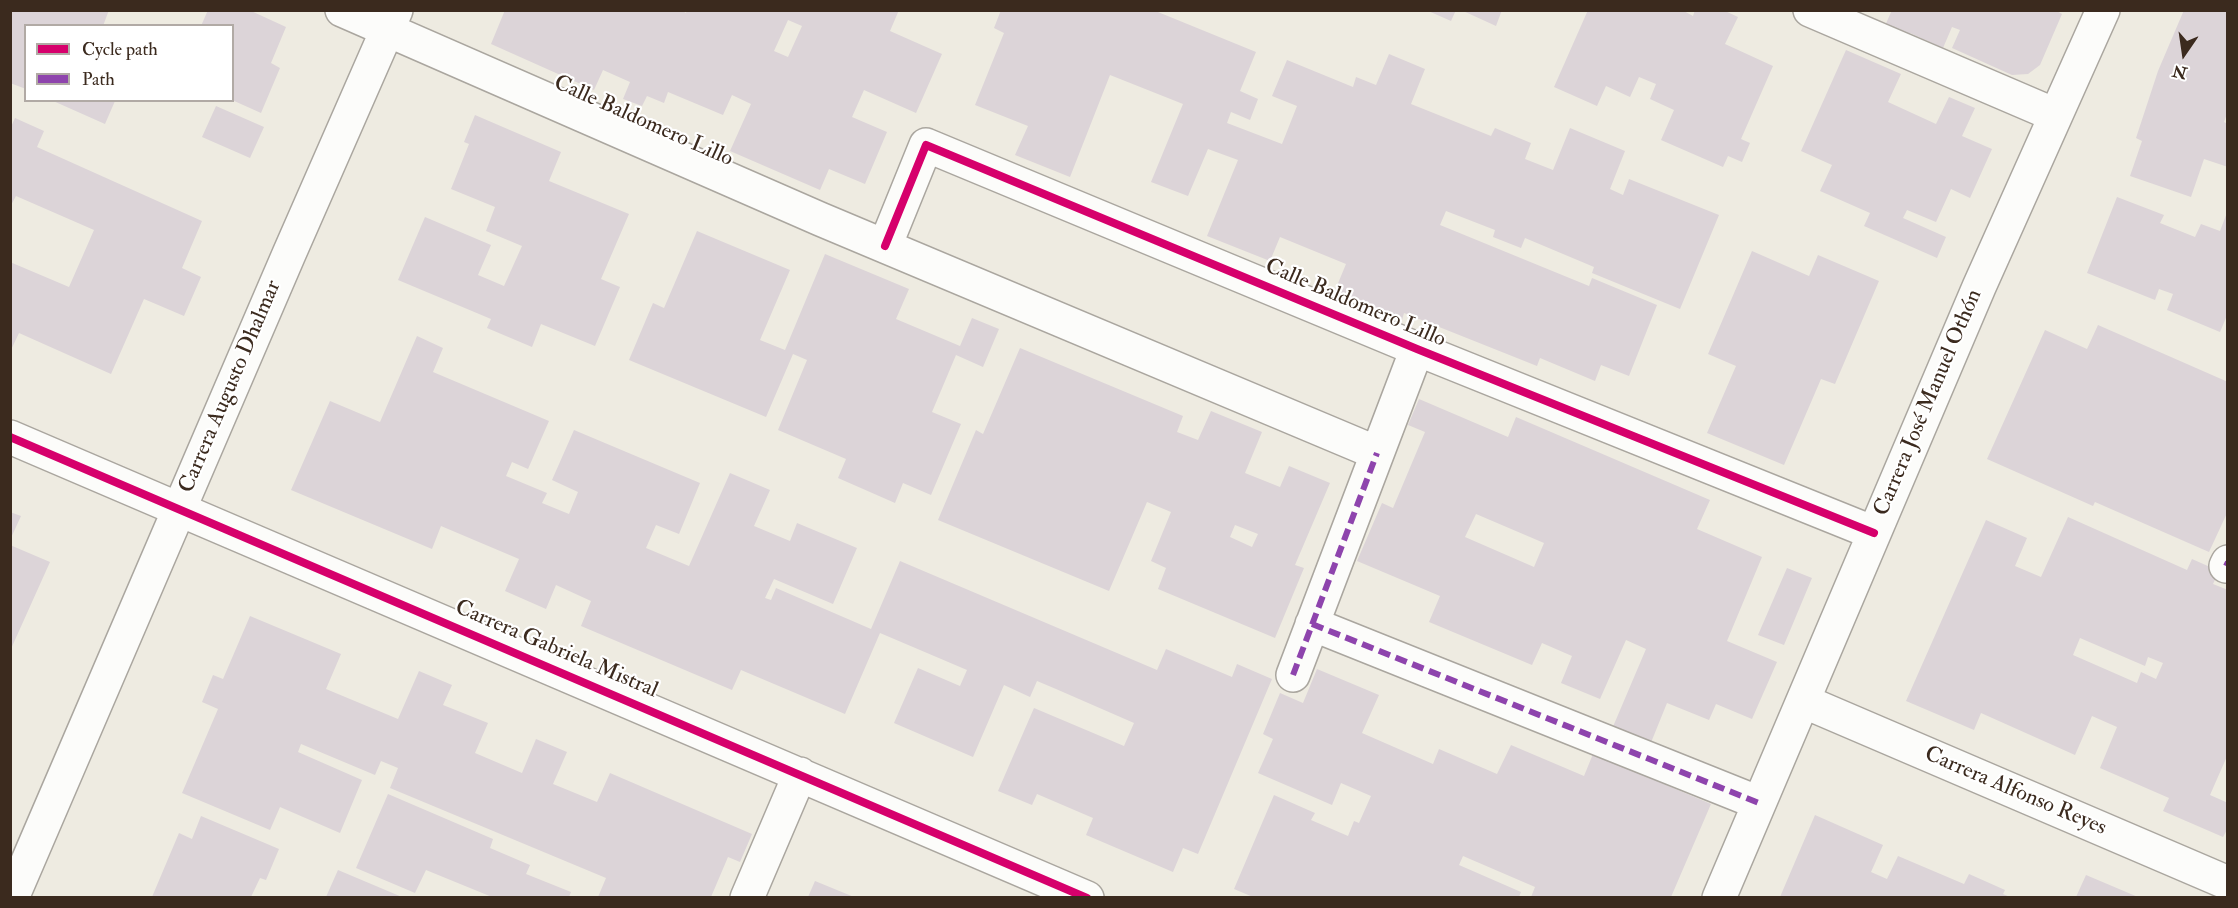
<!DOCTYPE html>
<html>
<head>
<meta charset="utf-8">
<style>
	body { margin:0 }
	#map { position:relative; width:2238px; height:908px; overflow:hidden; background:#eeebe1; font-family:"IM FELL Double Pica",serif }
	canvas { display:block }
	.frame { position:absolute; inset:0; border:12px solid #3b2a1e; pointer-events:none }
	.legend { position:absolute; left:24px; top:24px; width:210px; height:78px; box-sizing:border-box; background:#fff; border:2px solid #b1aaa5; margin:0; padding:8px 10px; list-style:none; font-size:18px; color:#3b2a1e }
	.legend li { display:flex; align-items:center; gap:12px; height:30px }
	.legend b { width:30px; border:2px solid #b1aaa5 }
	.north { position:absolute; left:2154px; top:24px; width:60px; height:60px; -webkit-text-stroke:4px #fff; paint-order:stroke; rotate:193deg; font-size:16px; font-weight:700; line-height:24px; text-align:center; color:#3b2a1e }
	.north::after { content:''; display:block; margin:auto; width:21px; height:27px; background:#3b2a1e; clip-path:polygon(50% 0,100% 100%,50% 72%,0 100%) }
</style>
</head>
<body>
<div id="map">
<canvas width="2238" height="908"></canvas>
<div class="frame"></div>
<ul class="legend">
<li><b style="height:8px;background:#d6006c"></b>Cycle path</li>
<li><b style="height:8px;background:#8e44ad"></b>Path</li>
</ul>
<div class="north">N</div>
</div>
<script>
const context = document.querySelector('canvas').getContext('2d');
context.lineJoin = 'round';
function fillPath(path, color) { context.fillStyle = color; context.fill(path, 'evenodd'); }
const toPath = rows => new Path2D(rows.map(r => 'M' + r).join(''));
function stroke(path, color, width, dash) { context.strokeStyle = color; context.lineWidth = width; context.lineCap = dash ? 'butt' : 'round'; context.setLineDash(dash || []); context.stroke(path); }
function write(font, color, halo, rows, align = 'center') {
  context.font = font + ' "IM FELL Double Pica",serif'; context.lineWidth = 4.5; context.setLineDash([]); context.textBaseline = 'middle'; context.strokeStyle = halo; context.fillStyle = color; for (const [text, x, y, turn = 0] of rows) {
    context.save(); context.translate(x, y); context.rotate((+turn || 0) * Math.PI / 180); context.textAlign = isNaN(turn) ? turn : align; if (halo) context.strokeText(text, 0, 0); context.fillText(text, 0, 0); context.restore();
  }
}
fillPath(toPath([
	[10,10,109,10,103,26,26,26,26,89,10,83],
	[208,10,249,10,286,27,271,63,280,68,261,113,232,100,232,26,201,26],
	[505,10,681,10,686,13,687,10,899,10,890,31,942,54,916,113,864,90,852,117,887,132,865,184,829,169,820,190,730,151,751,104,732,95,723,115,668,92,664,103,647,96,642,106,623,99,630,82,603,70,594,90,491,44],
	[788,20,802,26,788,57,774,51],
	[1001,10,1153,10,1256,52,1240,91,1258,99,1250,120,1231,112,1227,123,1282,144,1297,106,1272,96,1287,60,1353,87,1356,77,1376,85,1389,54,1425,69,1411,104,1491,136,1495,128,1531,143,1525,159,1553,170,1570,128,1625,151,1610,189,1623,195,1629,179,1719,215,1680,309,1592,273,1594,267,1525,238,1521,248,1493,237,1495,230,1446,211,1440,225,1589,286,1592,278,1657,305,1629,376,1601,365,1595,381,1540,358,1537,366,1404,313,1402,320,1334,293,1346,264,1280,237,1270,261,1207,236,1238,160,1208,149,1188,196,1151,182,1183,104,1110,75,1070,177,1015,155,1028,126,975,105,1004,33,994,28],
	[1426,10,1456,10,1451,21],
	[1461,10,1502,10,1496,26],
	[1588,10,1682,10,1693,16,1695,10,1723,10,1738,17,1725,44,1773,66,1741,139,1750,143,1742,162,1728,156,1723,167,1661,140,1674,110,1650,99,1656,84,1639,77,1630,97,1606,86,1597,106,1554,87],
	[1892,10,2055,10,2062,14,2040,65,2028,74,2012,75,1952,48,1960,30,1952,27,1943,48,1910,33,1908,39,1884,28],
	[2184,10,2228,10,2228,111,2224,122,2228,124,2228,167,2204,159,2191,197,2130,176,2142,141,2136,138,2158,71],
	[1846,50,1901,74,1888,102,1936,124,1949,97,1975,108,1962,136,1992,149,1970,198,1951,189,1936,222,1907,210,1903,218,1946,237,1937,258,1864,226,1870,213,1820,191,1832,165,1801,151],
	[51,100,113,100,115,101,105,124],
	[216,106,264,127,250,158,202,137],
	[475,115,561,152,549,181,629,214,601,279,620,287,595,346,541,324,532,347,487,328,491,319,398,280,425,217,491,245,478,275,504,286,522,246,486,231,495,207,451,189,469,144,464,142],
	[15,118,44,131,37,147,202,221,182,268,201,277,184,316,144,299,111,374,19,333,10,352,10,262,69,287,94,230,16,196,10,207,10,129],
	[2117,197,2164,215,2160,223,2195,237,2201,224,2220,231,2228,210,2228,313,2220,332,2167,310,2173,294,2159,289,2155,300,2087,273],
	[697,231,790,270,760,340,785,350,825,254,909,289,896,319,960,346,972,318,999,329,983,367,956,355,932,412,961,424,931,495,903,483,895,503,838,478,846,459,778,430,807,360,793,354,766,417,629,360,653,303,664,308],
	[1752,251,1809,276,1818,255,1879,281,1835,384,1821,379,1784,465,1707,433,1736,366,1708,354],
	[2098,325,2228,382,2228,511,2209,552,2095,502,2093,506,1987,459,2045,330,2087,349],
	[417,336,443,348,433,372,549,421,528,469,512,462,506,476,547,493,542,503,569,514,578,492,552,480,574,430,700,483,679,534,656,525,646,548,689,566,730,473,770,490,754,526,790,541,797,523,857,548,833,604,774,579,765,598,771,600,776,588,871,629,900,561,1157,670,1166,649,1232,677,1237,664,1272,679,1198,854,1183,848,1173,872,1086,835,1093,818,1037,794,1032,805,998,791,1034,708,1124,746,1134,723,1056,689,1037,681,1030,697,1004,685,973,757,894,723,918,668,960,686,967,670,880,633,845,714,741,670,732,690,581,626,591,601,556,585,546,609,505,591,519,559,441,526,432,549,291,490,330,401,380,422],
	[1020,348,1183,416,1177,432,1198,440,1211,411,1262,432,1245,473,1280,487,1289,466,1330,483,1295,565,1304,568,1275,638,1158,589,1166,568,1151,561,1171,512,1147,502,1109,591,938,520,976,430,983,434],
	[1235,525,1258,534,1252,547,1230,537],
	[1419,399,1508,437,1516,417,1710,500,1697,529,1762,557,1727,641,1777,662,1752,719,1716,704,1709,720,1667,703,1650,745,1612,729,1646,649,1626,640,1600,699,1561,683,1572,656,1542,643,1532,665,1429,622,1440,596,1357,561,1382,503,1393,508,1425,432,1408,425],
	[1476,514,1544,543,1534,567,1465,537],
	[10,512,21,516,10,540],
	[2068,517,2187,570,2192,559,2219,571,2213,584,2228,590,2228,754,2210,795,2228,803,2228,828,2223,837,2163,811,2169,798,2100,768,2117,727,2092,716,2075,755,1981,713,1974,730,1906,701,1986,520,2027,538,2015,566,2041,577],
	[2080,638,2145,666,2148,657,2163,663,2156,679,2141,672,2137,683,2073,655],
	[10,545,50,562,10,651],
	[1787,568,1812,578,1784,645,1758,635],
	[250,616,341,654,326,689,398,719,419,671,452,685,443,705,488,723,475,753,522,773,536,739,567,752,553,784,597,802,610,773,752,834,740,862,728,857,711,897,598,897,606,878,390,788,398,768,381,761,375,775,301,744,298,752,362,780,340,833,280,807,270,830,182,793,218,709,202,702,213,675,223,679],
	[1317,669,1379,695,1362,733,1433,764,1439,749,1497,774,1511,745,1584,776,1593,754,1711,804,1671,897,1531,897,1535,887,1463,856,1459,865,1521,892,1519,897,1253,897,1234,889,1274,795,1315,813,1311,820,1348,836,1354,821,1359,823,1371,796,1341,783,1332,805,1258,773,1273,739,1263,734,1280,693,1303,703],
	[388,794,493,839,490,848,530,865,526,874,571,892,569,897,492,897,426,870,415,893,356,868],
	[1815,815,1883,845,1871,872,1887,879,1898,856,1964,884,1969,874,2005,890,2003,894,2010,897,1780,897],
	[201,816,279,849,266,880,260,878,251,897,152,897,179,833,192,839],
	[338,870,402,897,326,897],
	[2086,875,2138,897,2076,897],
	[815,881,854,897,808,897]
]), '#dcd4d8');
const minor = toPath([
	[342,10,820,219,1377,453],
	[1810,10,2055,115],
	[885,246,926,145,1417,349,1874,533],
	[10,437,1087,898],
	[2226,566,2228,562],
	[1312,624,1759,803],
	[1293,675,1417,349],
	[1803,701,2228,883],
	[12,898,289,254,396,10],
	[747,898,800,774],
	[1719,898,1979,287,2103,10]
]);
stroke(minor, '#aaa69f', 36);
stroke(minor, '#fcfcfa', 33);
stroke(toPath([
	[2226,566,2228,562],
	[1312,624,1759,803],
	[1293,675,1377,453]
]), '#8e44ad', 6, [12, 6]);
stroke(toPath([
	[885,246,926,145,1417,349,1874,533],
	[10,437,1087,898]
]), '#d6006c', 8);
write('22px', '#3b2a1e', '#fff', [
	["Calle Baldomero Lillo",643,122,24],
	["Calle Baldomero Lillo",1355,304,23],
	["Carrera Augusto Dhalmar",231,387,-67],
	["Carrera José Manuel Othón",1929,403,-67],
	["Carrera Gabriela Mistral",556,650,23],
	["Carrera Alfonso Reyes",2015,792,23]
]);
</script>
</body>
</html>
